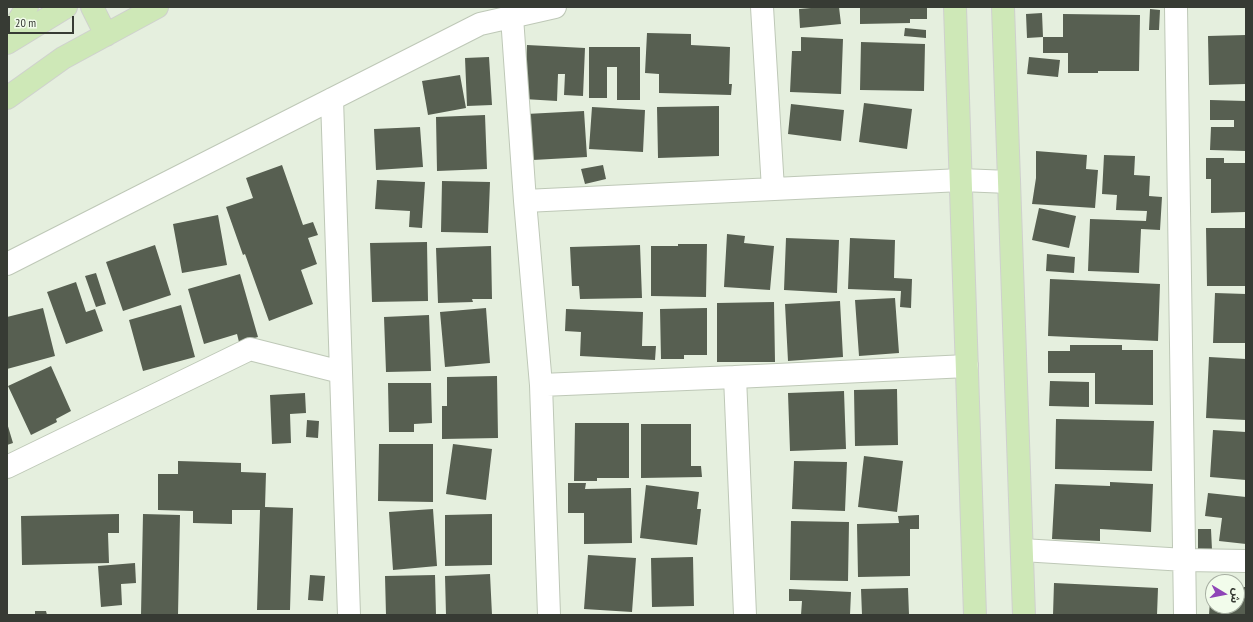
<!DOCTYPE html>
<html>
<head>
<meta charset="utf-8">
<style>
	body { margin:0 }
	#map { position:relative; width:1253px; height:622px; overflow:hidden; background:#e5efde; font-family:"PT Sans Narrow","Noto Sans Arabic",sans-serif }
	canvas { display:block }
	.frame { position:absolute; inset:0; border:8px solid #373b34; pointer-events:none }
	.north { position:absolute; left:1205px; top:574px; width:40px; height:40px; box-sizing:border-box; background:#f2fceb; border:1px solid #a7afa2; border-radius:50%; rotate:100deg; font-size:11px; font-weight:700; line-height:16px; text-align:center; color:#373b34 }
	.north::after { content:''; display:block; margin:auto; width:14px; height:18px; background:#8f45b7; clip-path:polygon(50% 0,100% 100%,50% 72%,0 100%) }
	.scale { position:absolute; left:8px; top:16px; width:66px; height:18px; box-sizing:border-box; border:2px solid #373b34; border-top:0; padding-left:5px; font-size:12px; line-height:14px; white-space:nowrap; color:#373b34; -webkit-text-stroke:3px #f2fceb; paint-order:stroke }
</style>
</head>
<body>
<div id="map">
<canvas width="1253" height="622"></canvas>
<div class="frame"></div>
<div class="north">ش</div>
<div class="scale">20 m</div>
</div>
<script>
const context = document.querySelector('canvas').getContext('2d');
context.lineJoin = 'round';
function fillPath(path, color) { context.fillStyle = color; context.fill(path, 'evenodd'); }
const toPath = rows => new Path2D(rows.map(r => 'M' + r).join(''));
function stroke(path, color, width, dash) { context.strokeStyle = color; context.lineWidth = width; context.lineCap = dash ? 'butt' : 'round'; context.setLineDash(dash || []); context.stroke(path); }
fillPath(toPath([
	[823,7,839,7,841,24,800,28,799,9],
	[860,7,927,7,927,19,910,19,910,23,860,24],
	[1150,9,1160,10,1159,30,1149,30],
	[1042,13,1043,37,1027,38,1026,14],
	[1063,14,1140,15,1139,71,1098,71,1098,73,1068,73,1068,53,1043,53,1043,37,1063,37],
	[905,28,926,30,926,38,904,36],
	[647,33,691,34,691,45,730,47,729,84,732,84,731,95,659,93,659,74,645,73],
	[1246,35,1246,84,1209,85,1208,36],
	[801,37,843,39,841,94,790,92,792,51,801,51],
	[861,42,925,44,924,91,860,90],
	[527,45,585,48,583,96,564,95,565,74,558,74,557,101,524,99],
	[589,47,640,47,640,100,617,100,617,67,607,67,607,98,589,98],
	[489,57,492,105,467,106,465,58],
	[1029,57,1060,60,1058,77,1027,74],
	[460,75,466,108,428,115,422,81],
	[1210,100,1246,101,1246,151,1210,150,1211,127,1234,127,1234,120,1210,120],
	[864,103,912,109,907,149,859,142],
	[791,104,844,110,841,141,788,134],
	[719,106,719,156,658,158,657,107],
	[592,107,645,110,643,152,589,149],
	[584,111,587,157,533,160,531,124,527,124,526,114],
	[485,115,487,169,437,171,436,117],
	[420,127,423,167,376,170,374,129],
	[1036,151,1087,155,1086,169,1098,170,1095,208,1032,204,1036,178],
	[1104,155,1135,156,1134,175,1150,176,1149,196,1162,197,1160,230,1141,229,1139,273,1088,271,1090,219,1146,221,1147,211,1116,210,1117,195,1102,194],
	[1206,158,1224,158,1224,163,1246,163,1246,212,1211,213,1211,179,1206,179],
	[282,165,303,225,313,222,318,235,308,238,317,264,301,270,313,304,269,321,245,254,243,255,226,207,253,198,246,178],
	[603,165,606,179,585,184,581,169],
	[377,180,425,182,422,228,409,227,410,211,375,209],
	[442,181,490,182,488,233,441,232],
	[1039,208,1076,216,1069,248,1032,240],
	[218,215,227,265,182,273,173,224],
	[1206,228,1246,228,1246,286,1207,286],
	[727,234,745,236,744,243,774,246,770,290,724,287],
	[786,238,839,240,837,293,784,290],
	[850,238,895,240,894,278,912,279,911,308,900,307,901,291,848,289],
	[427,242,428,301,372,302,370,243],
	[678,244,707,244,706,297,651,296,651,246,678,246],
	[155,245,171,295,123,311,106,262],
	[640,245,642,298,580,299,579,286,572,286,570,247],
	[491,246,492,299,472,299,473,302,438,303,436,248],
	[1047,254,1075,257,1074,273,1046,271],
	[96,273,106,304,96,307,85,276],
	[240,274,258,337,239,342,237,334,204,344,188,289],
	[1050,279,1160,284,1158,341,1048,336],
	[76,282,86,312,95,309,103,331,66,344,47,292],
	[1215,293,1246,294,1246,343,1213,343],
	[895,298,899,353,859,356,855,300],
	[840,301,843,357,788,361,785,304],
	[774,302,775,362,717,362,717,303],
	[181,305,195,357,143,371,129,320],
	[43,308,55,356,7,369,7,317],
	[486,308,490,363,445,367,440,312],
	[707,308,707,355,684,355,684,359,661,359,660,309],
	[566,309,643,312,642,346,656,346,655,360,580,356,581,332,565,331],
	[429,315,431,371,386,372,384,317],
	[1070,345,1122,345,1122,350,1153,350,1153,405,1095,404,1095,373,1048,373,1048,351,1070,351],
	[1209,357,1246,359,1246,420,1206,418],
	[51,366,71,411,56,419,57,422,31,435,8,386],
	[497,376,498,438,442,439,442,406,447,406,447,377],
	[1050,381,1089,382,1089,407,1049,406],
	[388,383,431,383,432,423,414,424,414,432,389,432],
	[897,389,898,445,855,446,854,390],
	[844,391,846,449,790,451,788,393],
	[305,393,306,413,290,414,291,443,272,444,270,395],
	[1056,419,1154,421,1152,471,1055,469],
	[307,420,319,421,318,438,306,437],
	[7,423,13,443,7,445],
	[575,423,629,423,629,478,597,478,597,481,574,481],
	[641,424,691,424,691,466,701,466,702,477,641,478],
	[1213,430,1246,432,1246,480,1210,477],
	[379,444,433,444,433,502,378,501],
	[453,444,492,449,486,500,446,494],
	[864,456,903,461,897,512,858,507],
	[178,461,241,463,241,472,266,473,265,507,293,508,290,610,257,610,260,510,232,510,232,524,193,523,193,511,158,510,158,474,178,474],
	[794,461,847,462,845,511,792,509],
	[1110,482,1153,484,1151,532,1100,529,1100,541,1052,539,1055,484,1110,486],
	[568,483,586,483,585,489,631,488,632,543,584,544,584,513,568,513],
	[646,485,699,492,697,509,701,509,697,545,640,538],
	[1208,493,1246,497,1246,544,1219,541,1222,518,1205,516],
	[433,509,437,566,393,570,389,512],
	[119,514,119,533,108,533,109,563,22,565,21,516],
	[143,514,180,515,178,615,141,615],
	[492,514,492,565,445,566,445,515],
	[919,515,919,529,910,529,910,576,858,577,857,524,899,523,898,516],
	[791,521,849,522,848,581,790,580],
	[1198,529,1211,529,1212,550,1198,550],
	[588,555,636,558,632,612,584,609],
	[693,557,694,606,652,607,651,558],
	[135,563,136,583,121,584,122,605,101,607,98,566],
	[490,574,492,615,446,615,445,576],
	[310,575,325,576,323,601,308,600],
	[435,575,436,615,386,615,385,576],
	[1054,583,1158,588,1157,615,1053,615],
	[1211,586,1213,586,1213,606,1237,606,1237,587,1246,587,1246,615,1209,615],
	[908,588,909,615,862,615,861,589],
	[789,589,851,592,850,615,801,615,802,601,789,601],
	[35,611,46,611,47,615,35,615]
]), '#575f51');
const minor = toPath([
	[762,7,773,189],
	[1176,7,1185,615],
	[512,17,525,201,541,385,549,615],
	[332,99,349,615],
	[525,201,961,180,1009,182],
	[7,264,480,24,555,7],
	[735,377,967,366],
	[541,385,735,377,745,615],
	[7,467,250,349,341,372],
	[1022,550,1185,560,1246,561]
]);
const major = toPath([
	[92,7,106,35],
	[955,7,975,615],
	[1003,7,1024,615],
	[7,39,27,7],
	[7,43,66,7],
	[7,98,63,58,157,7]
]);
stroke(minor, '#bec8b7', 24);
stroke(major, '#cfd0ce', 24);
stroke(minor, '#fff', 22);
stroke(major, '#cee8b7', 22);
</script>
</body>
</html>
